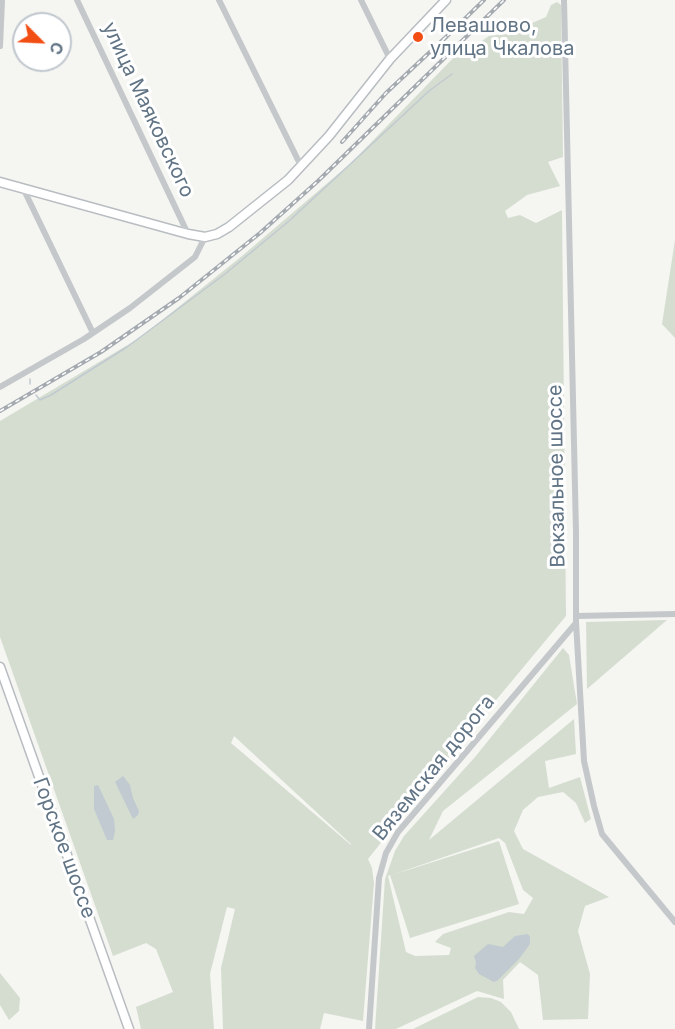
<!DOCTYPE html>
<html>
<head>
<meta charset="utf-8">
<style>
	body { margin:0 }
	#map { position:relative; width:675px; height:1029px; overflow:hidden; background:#f5f5f1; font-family:Inter,sans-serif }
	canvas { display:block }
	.north { position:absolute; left:12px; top:12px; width:60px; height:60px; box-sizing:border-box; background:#fff; border:2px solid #c0c7ce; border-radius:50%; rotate:114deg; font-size:16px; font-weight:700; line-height:24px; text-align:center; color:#617485 }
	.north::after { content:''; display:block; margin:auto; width:21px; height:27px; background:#f24e14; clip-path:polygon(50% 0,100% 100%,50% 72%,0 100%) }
</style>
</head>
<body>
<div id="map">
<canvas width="675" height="1029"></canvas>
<div class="north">С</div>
</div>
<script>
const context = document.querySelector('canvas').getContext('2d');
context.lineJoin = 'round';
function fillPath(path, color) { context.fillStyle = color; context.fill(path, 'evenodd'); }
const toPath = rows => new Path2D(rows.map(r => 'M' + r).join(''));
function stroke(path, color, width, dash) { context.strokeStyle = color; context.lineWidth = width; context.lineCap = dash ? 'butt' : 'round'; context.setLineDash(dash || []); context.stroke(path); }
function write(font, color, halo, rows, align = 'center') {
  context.font = font + ' Inter,sans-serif'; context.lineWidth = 6; context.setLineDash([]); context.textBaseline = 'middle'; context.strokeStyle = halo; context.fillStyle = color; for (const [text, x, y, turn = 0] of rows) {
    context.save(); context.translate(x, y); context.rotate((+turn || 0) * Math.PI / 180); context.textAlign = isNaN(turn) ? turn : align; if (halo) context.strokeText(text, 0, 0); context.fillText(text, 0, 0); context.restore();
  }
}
fillPath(toPath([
	[557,2,561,5,563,157,548,162,560,186,527,195,505,211,508,218,520,215,536,223,562,210,566,616,457,747,368,859,372,868,374,883,363,1021,324,1013,320,1029,223,1029,221,968,235,909,227,907,210,974,214,1029,141,1029,136,1007,173,992,156,949,146,943,113,956,0,637,0,421,141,337,242,256,351,163,463,48,479,43,489,36,525,31,532,23,546,17,551,5],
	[234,736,351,844,351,845,231,743],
	[675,240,675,338,662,324],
	[667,620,587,689,586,622],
	[563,648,569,655,577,704,443,811,429,840,574,719,576,754,545,761,549,788,580,777,591,819,585,823,576,803,563,792,538,797,523,810,514,831,523,849,609,897,585,906,578,931,590,974,588,1019,543,1020,538,975,520,962,503,980,504,999,477,991,396,1029,375,1029,385,879,395,851,404,836,475,757],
	[499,838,505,843,523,890,533,898,524,914,509,912,443,934,435,942,451,948,449,955,415,956,406,952,388,876,390,875,410,938,519,904,499,841,392,875],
	[0,973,20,998,19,1011,9,1020,0,1005],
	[478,997,491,998,501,1002,511,1012,519,1029,413,1029]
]), '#d5ddd1');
fillPath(toPath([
	[123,776,130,785,133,798,139,811,138,815,133,819,115,782],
	[98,785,114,819,115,831,113,840,107,840,94,809,94,786],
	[528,934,530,937,530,944,519,959,498,980,494,982,479,974,475,968,476,962,474,956,488,944,503,947,515,936]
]), '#c0cad0');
stroke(toPath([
	[30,379,30,384],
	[36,395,40,400,51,395,127,347,225,274,289,221,429,91,452,74]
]), '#c0cad0', 1.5);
const secondary = toPath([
	[0,182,188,234,205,237,217,234,229,227,288,180,329,136,390,59,446,0],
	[0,667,129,1029]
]);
stroke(secondary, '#b8bdc2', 11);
stroke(toPath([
	[77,0,188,234],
	[219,0,298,160,302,165],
	[361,0,390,59],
	[564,0,576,532,576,622,584,761,594,806,602,834,675,922],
	[0,46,2,0],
	[23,188,93,333],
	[0,387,84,339,130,308,195,257,205,237],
	[576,616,675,614],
	[369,1029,379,878,386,853,398,832,576,623]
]), '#c4c8cb', 6);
stroke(secondary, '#fff', 8);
const rail = toPath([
	[441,42,484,0],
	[342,142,386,93,447,36],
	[0,411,101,352,179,298,260,233,318,181,504,0]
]);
stroke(rail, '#a4aab0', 4);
stroke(rail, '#fff', 1.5, [4.5]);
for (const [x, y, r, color] of [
	[418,37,6,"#f24e14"]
]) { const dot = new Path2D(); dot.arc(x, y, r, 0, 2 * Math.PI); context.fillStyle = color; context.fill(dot); stroke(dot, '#fff', 2); }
write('20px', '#617485', '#fff', [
	["Левашово,",430,26],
	["улица Чкалова",430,49]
], 'left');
write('20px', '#617485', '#fff', [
	["улица Маяковского",148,110,65],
	["Вокзальное шоссе",557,476,-91],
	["Вяземская дорога",434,768,-51],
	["Горское шоссе",64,848,70]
]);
</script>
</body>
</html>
